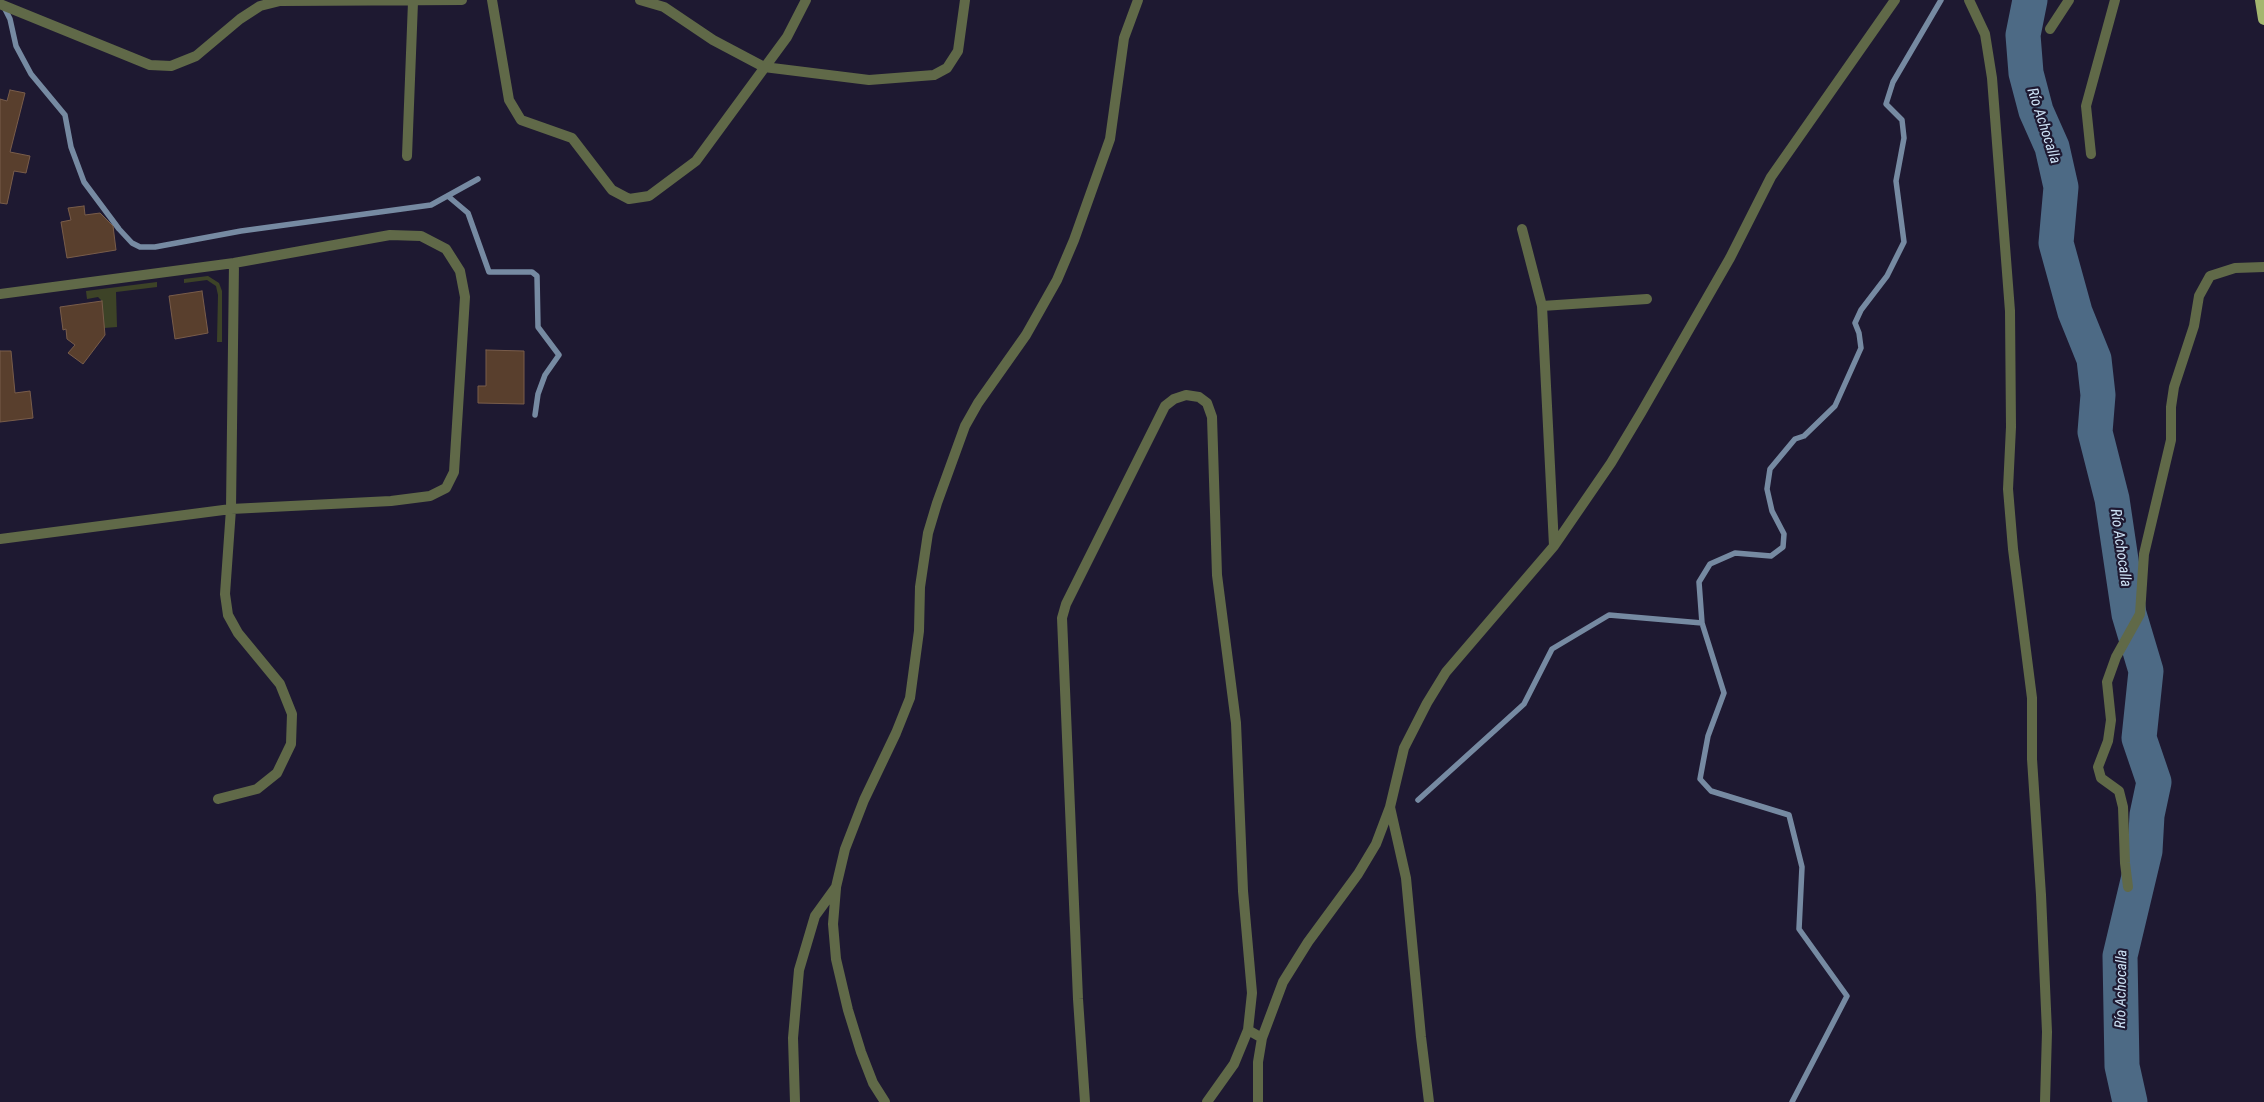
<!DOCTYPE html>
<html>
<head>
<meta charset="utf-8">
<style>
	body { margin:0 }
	canvas { display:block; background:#1e1931 }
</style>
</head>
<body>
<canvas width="2264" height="1102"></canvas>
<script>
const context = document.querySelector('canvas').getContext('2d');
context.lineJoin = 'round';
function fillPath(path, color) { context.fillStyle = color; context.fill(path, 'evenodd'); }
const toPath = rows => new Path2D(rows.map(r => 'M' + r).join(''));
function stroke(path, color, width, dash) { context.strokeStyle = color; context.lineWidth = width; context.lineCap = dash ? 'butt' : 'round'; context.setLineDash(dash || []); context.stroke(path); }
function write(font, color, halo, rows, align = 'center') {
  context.font = font + ' "Roboto Condensed",sans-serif'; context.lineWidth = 4.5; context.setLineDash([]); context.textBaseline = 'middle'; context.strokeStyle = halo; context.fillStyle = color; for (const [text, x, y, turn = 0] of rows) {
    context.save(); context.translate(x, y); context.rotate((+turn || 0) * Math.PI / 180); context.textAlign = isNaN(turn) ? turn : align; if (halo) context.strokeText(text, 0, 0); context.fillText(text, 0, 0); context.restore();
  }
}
fillPath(toPath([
	[208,276,219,283,222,291,222,342,217,342,218,295,216,286,207,280,184,283,184,279],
	[157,282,157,287,116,292,117,327,104,328,101,300,98,297,87,299,86,291]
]), '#3d4327');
stroke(toPath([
	[5,9,10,19,16,46,31,74,65,115,71,147,84,182,119,229,132,243,140,247,155,247,241,231,431,205,478,179],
	[449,197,468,213,489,272,532,272,537,276,538,327,559,355,545,375,538,394,535,415],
	[1418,800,1524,704,1552,649,1609,615,1702,623],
	[1792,1102,1847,996,1799,929,1802,867,1789,815,1711,791,1700,779,1708,736,1724,693,1702,623,1699,582,1710,564,1735,553,1771,556,1783,547,1784,534,1772,511,1767,489,1770,469,1795,439,1804,436,1835,406,1861,348,1859,333,1855,323,1861,310,1887,276,1904,242,1896,181,1904,138,1902,120,1886,104,1893,82,1941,0]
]), '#768aa2', 5.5);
stroke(toPath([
	[2030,0,2023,35,2026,73,2036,111,2052,147,2061,187,2056,243,2075,312,2094,359,2098,395,2095,432,2112,499,2129,614,2146,671,2139,738,2154,782,2147,815,2145,851,2120,956,2122,1066,2130,1102]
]), '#4d6a85', 35);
const building = toPath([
	[10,90,25,93,10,152,30,156,26,173,14,171,7,204,0,203,0,99,7,101,10,90],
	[84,206,85,215,100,213,113,226,116,250,67,258,61,222,71,220,68,208,84,206],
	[202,291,208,333,175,339,169,296,202,291],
	[102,301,105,335,83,364,68,353,75,345,67,339,66,329,63,330,60,307,102,301],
	[486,350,524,351,524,404,478,403,478,386,486,386,486,350],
	[0,351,11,351,15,393,30,391,33,418,0,422,0,351]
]);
fillPath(building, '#593f2d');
stroke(building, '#785c4a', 1);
stroke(toPath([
	[492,0,509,100,521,120,572,138,612,190,629,199,649,196,696,161,787,37,806,0],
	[640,0,664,7,713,40,764,67,869,80,934,75,947,68,958,51,965,0],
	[1969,0,1985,34,1992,78,2010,311,2011,427,2008,489,2013,549,2032,698,2032,759,2041,895,2047,1032,2045,1102],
	[0,4,150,65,171,66,196,56,240,19,260,6,280,1,462,0],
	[2050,29,2069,0],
	[2091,154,2086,106,2115,0],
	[407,156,413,2],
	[1522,229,1542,306,1647,299],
	[0,294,234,263,390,235,421,236,446,249,460,271,465,297,454,472,446,488,430,496,391,501,231,509,0,539],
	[1554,546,1611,463,1641,413,1730,258,1771,177,1895,0],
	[218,799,257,789,277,773,291,744,292,714,280,684,238,633,228,615,225,594,231,509,234,263],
	[2128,887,2125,863,2123,807,2119,791,2101,778,2098,767,2108,741,2111,720,2107,682,2116,657,2140,614,2144,554,2171,440,2171,407,2174,387,2194,326,2199,296,2210,276,2235,268,2264,267],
	[836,888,833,924,836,959,848,1010,861,1052,873,1083,885,1102],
	[1248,1030,1262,1038,1283,982,1308,942,1358,874,1376,844,1390,807],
	[795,1102,793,1038,799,970,815,916,836,887,845,849,864,800,896,733,910,698,919,631,920,587,928,533,937,503,965,426,978,403,1026,335,1057,280,1074,240,1110,139,1124,38,1138,0],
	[1085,1102,1078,999,1062,618,1066,604,1165,406,1174,399,1186,395,1199,397,1207,403,1212,417,1217,575,1236,723,1243,891,1252,993,1248,1030,1234,1064,1207,1102],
	[1258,1102,1258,1062,1262,1038],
	[1429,1102,1421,1037,1406,878,1390,807,1404,748,1427,703,1446,672,1554,546,1542,306]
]), '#606948', 10);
stroke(toPath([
	[2261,0,2264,19]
]), '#a4b76f', 12);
write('italic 15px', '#cee3f6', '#1e1931', [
	["Río Achocalla",2043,126,72],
	["Río Achocalla",2120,548,82],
	["Río Achocalla",2122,989,-89]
]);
</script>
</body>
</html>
